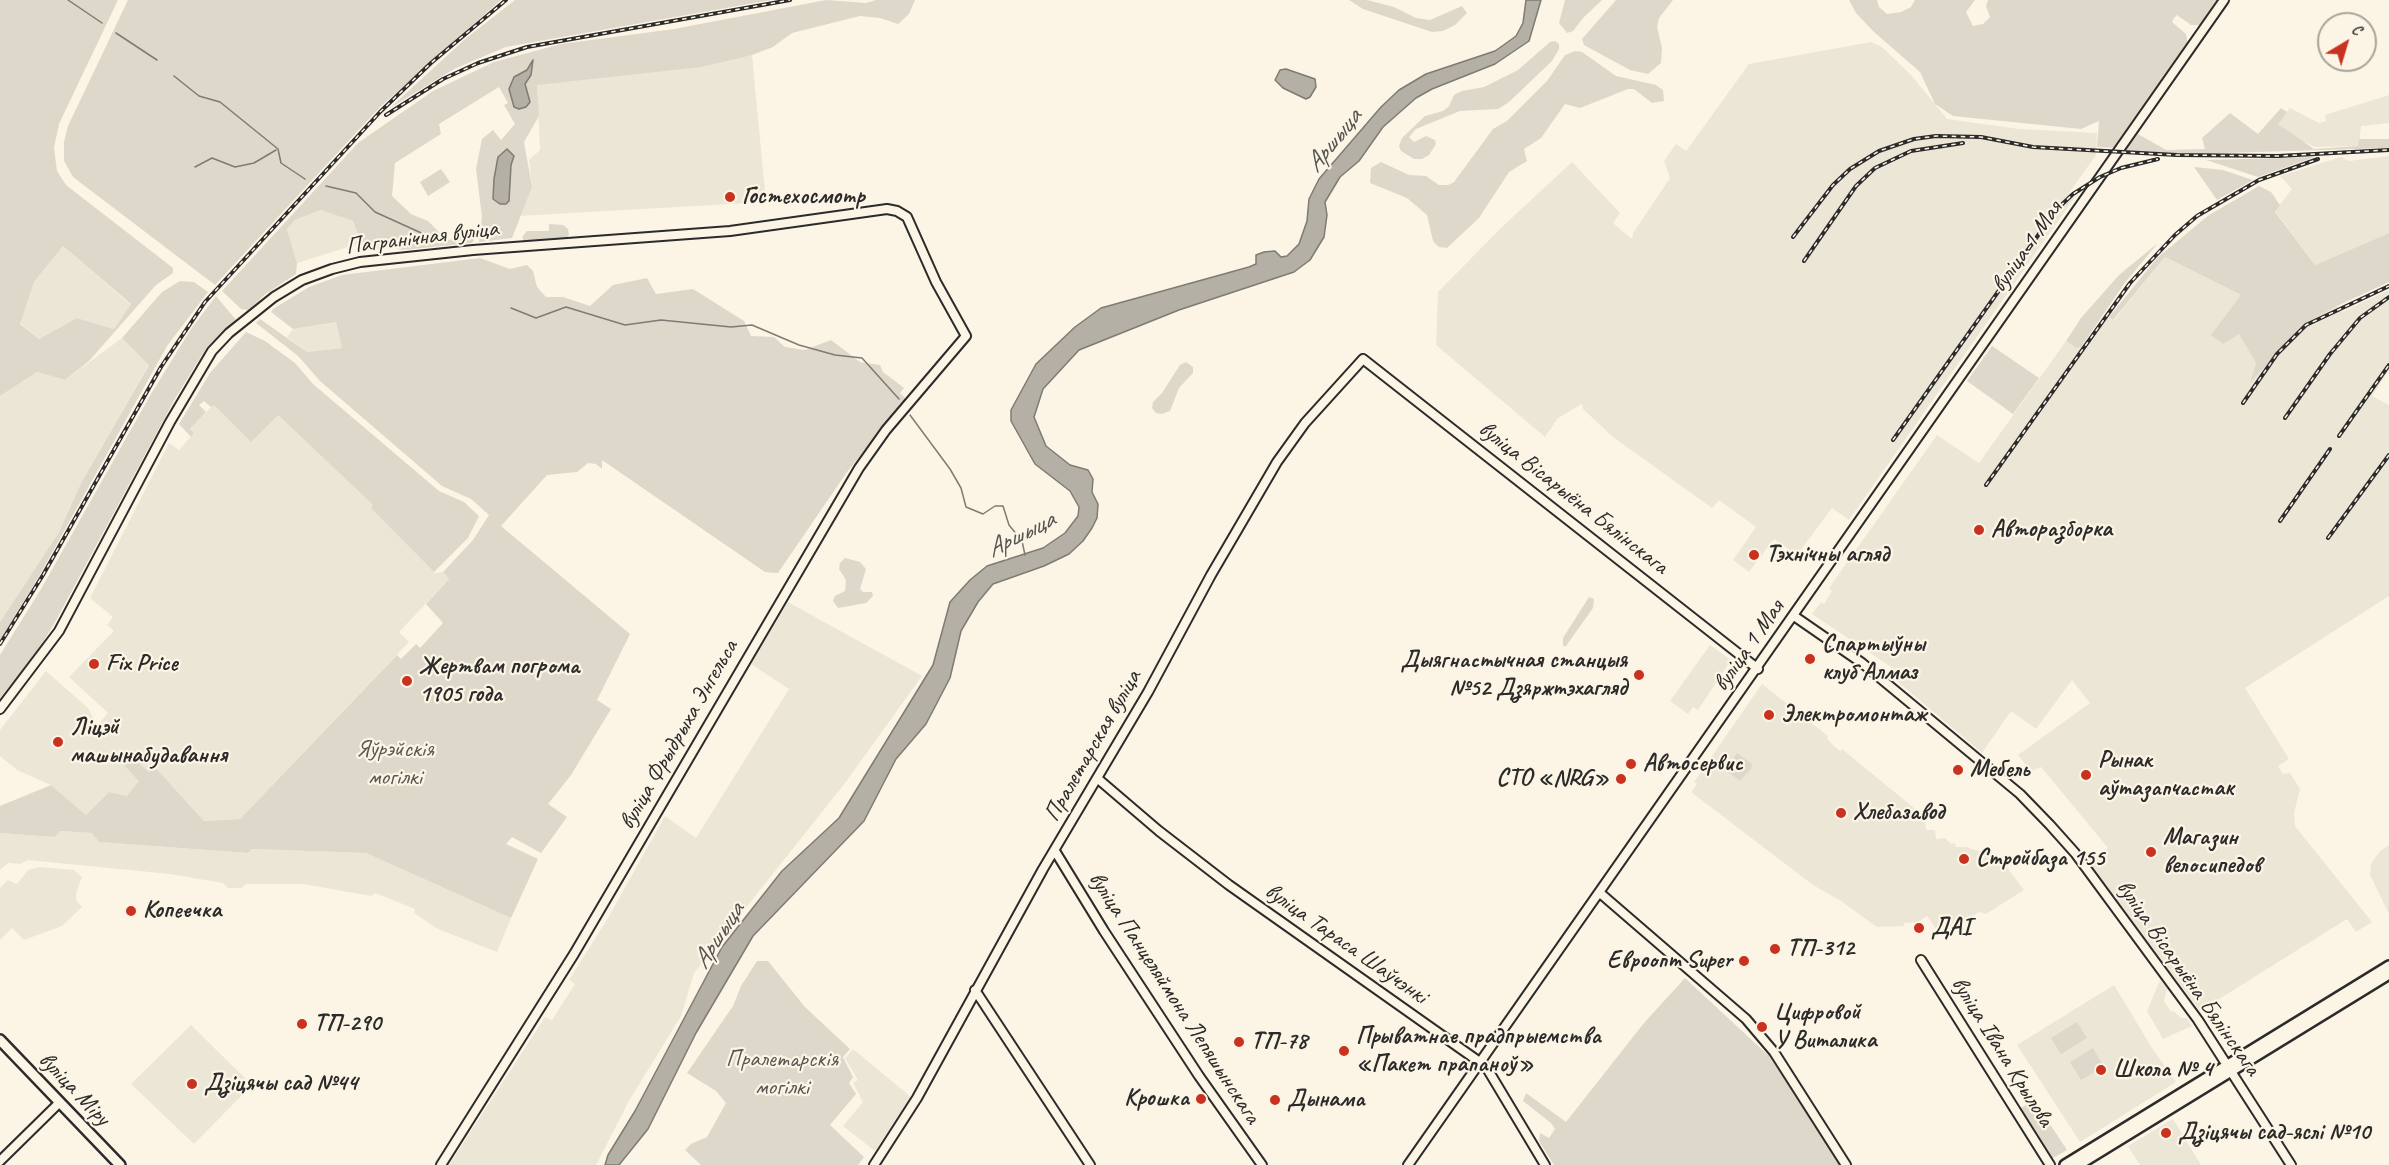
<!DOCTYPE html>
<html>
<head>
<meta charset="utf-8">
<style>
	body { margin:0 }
	#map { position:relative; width:2389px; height:1165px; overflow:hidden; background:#fcf5e5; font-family:Caveat,sans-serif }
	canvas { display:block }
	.north { position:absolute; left:2317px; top:12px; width:60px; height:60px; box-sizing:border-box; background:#fcf5e5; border:2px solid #a8a49b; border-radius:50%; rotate:38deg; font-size:16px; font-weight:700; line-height:24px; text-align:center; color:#2b2b2b }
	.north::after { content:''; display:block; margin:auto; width:21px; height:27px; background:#c8321e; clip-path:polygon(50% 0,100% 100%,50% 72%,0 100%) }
</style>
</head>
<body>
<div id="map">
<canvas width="2389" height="1165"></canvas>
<div class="north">С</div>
</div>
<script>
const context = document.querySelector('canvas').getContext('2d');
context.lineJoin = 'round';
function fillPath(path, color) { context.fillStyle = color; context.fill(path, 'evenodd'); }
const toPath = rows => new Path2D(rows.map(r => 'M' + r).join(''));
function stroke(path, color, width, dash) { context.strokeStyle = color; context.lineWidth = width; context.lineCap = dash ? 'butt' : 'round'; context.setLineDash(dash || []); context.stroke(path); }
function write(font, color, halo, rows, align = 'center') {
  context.font = font + ' Caveat,sans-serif'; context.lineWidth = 4.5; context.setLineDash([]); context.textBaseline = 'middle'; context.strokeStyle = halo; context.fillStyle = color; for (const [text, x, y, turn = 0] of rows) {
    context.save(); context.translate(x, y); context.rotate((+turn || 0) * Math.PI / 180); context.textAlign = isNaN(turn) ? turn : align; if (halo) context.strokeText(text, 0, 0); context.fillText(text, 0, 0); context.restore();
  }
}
fillPath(toPath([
	[1871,42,1882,47,1912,76,1947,119,2019,129,2097,133,2096,155,2069,193,2074,198,1849,520,1832,508,1797,555,1774,539,1749,572,1733,560,1756,527,1719,500,1712,508,1613,437,1583,409,1582,404,1558,418,1545,437,1436,345,1438,292,1502,227,1572,162,1620,213,1613,223,1632,239,1633,233,1670,178,1664,161,1676,144,1686,151,1749,64],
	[752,55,766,202,519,216,532,187,529,160,540,150,537,85],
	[2389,95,2389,123,2361,126,2359,146,2315,147,2293,137,2277,123,2290,108,2319,123,2326,121,2325,115],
	[2389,156,2389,233,2315,265,2275,211,2292,189,2280,176,2341,157,2349,161],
	[322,210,353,221,361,243,297,263,287,229,295,220],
	[63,246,131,305,114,329,77,318,39,339,20,323,34,282],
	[2165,257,2241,295,2239,334,2256,363,2251,381,2301,326,2337,306,2342,312,2389,290,2389,370,2372,396,2389,405,2389,596,2245,688,2289,759,2278,766,2283,774,2290,773,2300,789,2294,813,2295,826,2372,922,2356,932,2347,919,2200,1011,2092,867,2096,857,2108,848,2041,767,2031,771,2018,755,2090,703,2072,680,2036,729,2011,711,1982,753,1891,676,1894,669,1812,614,1821,602,1824,604,1832,591,1829,588,1937,435,1979,463,2066,341,2076,348,2089,344,2109,317,2114,320],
	[336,322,342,348,307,352,287,337,293,329],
	[122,338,149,364,81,483,59,532,0,622,0,396,37,372,65,380],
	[214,404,278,415,373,505,372,508,435,573,443,572,449,579,399,632,409,642,240,819,204,821,154,766,127,796,109,792,86,815,51,785,17,770,0,756,0,730,46,671,88,708,97,726,108,713,69,677,114,631,107,625,113,617,90,598,169,443,179,450,194,433,190,429],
	[788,602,922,676,845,783,694,973,681,1016,629,1101,596,1165,449,1165,545,1017,552,1020,575,984,569,980,608,918,665,816,696,838,789,689,751,664],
	[1710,645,1731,660,1698,710,1693,707,1688,714,1670,701],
	[1762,684,1828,736,1827,739,1834,746,1840,751,1842,749,1914,808,1912,811,1925,821,1926,830,1935,830,1936,839,1945,838,1951,844,1955,843,1956,847,1966,847,2000,858,2024,890,1986,914,1979,912,1941,936,1927,916,1918,922,1904,923,1904,926,1877,927,1841,901,1813,885,1691,792,1697,784,1694,782],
	[60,831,93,833,99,842,248,853,252,849,366,853,511,918,497,952,438,929,414,913,415,909,375,893,371,896,303,884,246,884,241,888,228,888,223,883,170,874,28,860,20,864,8,863,0,870,0,833,55,837],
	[2389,845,2389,914,2370,875,2371,864,2380,851],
	[39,867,74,870,82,877,76,893,76,900,82,907,62,926,24,940,12,928,0,940,0,888,8,880,17,884,28,870],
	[2160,980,2167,988,2164,1001,2171,1012,2173,1011,2181,1018,2187,1018,2192,1026,2163,1039,2147,1011],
	[2114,985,2152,1048,2176,1082,2080,1142,2017,1045],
	[191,1025,252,1085,194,1144,131,1084],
	[853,1049,911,1097,875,1151,843,1126,863,1102,853,1083,858,1080,845,1058],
	[2173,1119,2201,1165,2140,1165,2128,1146]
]), '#ece6d7');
fillPath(toPath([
	[0,0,118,0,59,124,54,148,57,171,66,185,173,268,173,273,156,285,89,361,65,380,37,372,0,396],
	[63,246,131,304,114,329,77,318,39,339,20,324,34,282],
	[128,0,501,0,380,107,215,285,73,177,64,161,64,142,68,126],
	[515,0,771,0,506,47,454,69,390,108,464,40],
	[826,0,866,3,876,0,915,0,909,14,898,24,880,18,860,16,792,33,773,47,752,55,701,67,537,85,539,116,524,142,532,187,512,238,479,242,482,217,476,169,482,139,493,130,501,140,515,124,504,105,508,103,499,87,439,124,441,134,395,163,392,196,411,214,428,221,447,240,477,236,472,243,402,250,391,247,364,251,355,245,361,243,353,221,321,210,295,220,287,229,297,263,296,274,264,295,249,310,241,309,222,291,358,143,433,91,494,62,561,44,674,29],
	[1349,0,1367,0,1394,7,1416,18,1430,20,1462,6,1467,13,1455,25,1443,31,1432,32,1363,9],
	[1565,0,1602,0,1584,17,1573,31,1567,33,1559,23],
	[1616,0,1673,0,1659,18,1657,27,1662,48,1661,63,1648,74,1630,70,1584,45,1582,39],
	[1849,0,1877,0,1879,7,1887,14,1901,12,1911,7,1915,0,1975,0,1966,12,1973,26,1983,24,1990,17,1986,6,1988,0,2218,0,2201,25,2191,25,2177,15,2174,18,2172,22,2186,34,2188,44,2116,148,2097,147,2099,121,2081,129,1953,116,1935,104,1920,72,1874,32,1856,13],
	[1555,41,1559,44,1559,49,1552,61,1509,102,1498,109,1460,111,1416,129,1409,137,1414,142,1426,136,1435,140,1436,144,1429,155,1422,159,1414,159,1401,151,1399,146,1402,138,1425,116,1443,111,1449,106,1454,95,1462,91,1484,87,1518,70,1550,42],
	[1575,51,1582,52,1616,76,1656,85,1663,90,1664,101,1652,103,1634,89,1628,89,1580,108,1565,104,1541,138,1524,149,1527,161,1509,172,1479,218,1447,248,1439,247,1433,241,1427,215,1407,198,1370,183,1371,168,1381,162,1409,175,1426,176,1439,185,1448,185,1454,182,1493,129,1507,121,1547,81,1565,55],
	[2281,108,2287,112,2278,124,2314,149,2358,146,2359,139,2389,139,2389,148,2190,154,2126,150,2138,134,2166,150,2205,149,2202,138,2230,113,2258,134],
	[2315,157,2258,177,2206,160],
	[2194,167,2223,170,2253,180,2217,200],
	[441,169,450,182,428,196,420,182],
	[2259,186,2271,192,2280,205,2275,212,2315,265,2389,233,2389,282,2337,306,2301,326,2250,383,2256,363,2239,334,2223,344,2211,335,2241,295,2165,257,2113,320,2109,317,2157,258,2209,215],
	[549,224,563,225,568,229,569,235,566,239,524,241,522,237,527,231,549,231],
	[2158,243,2124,284,2081,347,2076,348,2066,341,2081,318,2119,275],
	[480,258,510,269,527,265,533,271,537,287,546,297,563,297,590,306,613,285,647,278,656,294,693,289,744,321,751,336,774,337,785,347,805,350,831,340,860,362,880,365,883,372,904,388,900,393,906,399,847,472,778,573,765,572,602,460,602,469,596,464,588,463,577,472,547,475,501,526,630,634,597,700,611,709,571,775,548,804,567,817,541,853,512,837,506,844,538,859,511,918,366,853,252,849,248,853,99,842,92,833,60,831,55,837,0,833,0,806,51,785,86,815,109,792,127,796,139,781,122,763,129,755,149,772,154,766,204,821,240,819,397,655,401,659,416,644,420,648,443,623,426,604,449,579,443,572,473,540,489,515,471,499,442,486,320,381,298,356,256,323,260,319,307,352,342,348,336,322,293,329,271,312,273,309,309,287,342,275],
	[180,281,194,282,208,292,167,346,38,578,0,640,0,622,59,532,81,483,149,365,122,338,162,292],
	[216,296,236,320,207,347,176,397,54,624,35,655,0,698,0,655,41,589,151,394,191,329],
	[246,332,265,341,295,363,313,384,439,491,464,502,479,516,468,538,434,572,371,508,373,505,278,415,251,442,214,405,211,407,204,401,199,405,206,412,190,429,194,433,191,437,179,424,210,373],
	[1992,346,2039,378,2013,414,1967,381],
	[1186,362,1193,367,1193,373,1179,388,1170,411,1162,414,1156,413,1152,408,1153,402,1162,393,1180,365],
	[845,558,860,562,866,569,860,589,863,592,872,592,873,596,866,603,838,608,833,601,835,596,845,591,846,580,839,569,840,563],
	[1589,597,1594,599,1593,608,1566,646,1563,646,1563,638],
	[1737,753,1752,764,1751,769,1740,781,1726,770],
	[757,961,768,961,805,1007,850,1049,843,1057,853,1077,849,1083,856,1094,830,1125,864,1157,858,1165,701,1165,685,1150,691,1144,707,1137,726,1103,716,1091,687,1073,733,1006,741,986],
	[1685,978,1770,1057,1840,1165,1554,1165,1539,1141,1540,1133,1549,1138,1555,1129,1551,1123,1523,1101,1526,1093,1566,1122,1644,1023],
	[2077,1022,2087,1038,2061,1054,2051,1038],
	[2093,1048,2104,1067,2081,1080,2070,1062],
	[2034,1100,2067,1150,2051,1159,2019,1109]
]), '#ded8ca');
const water = toPath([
	[1526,0,1541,0,1529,41,1495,64,1432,89,1416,98,1383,127,1359,161,1340,177,1325,202,1327,215,1324,237,1310,260,1294,272,1179,310,1079,350,1043,389,1034,417,1046,446,1070,465,1088,470,1093,479,1092,492,1098,504,1097,518,1092,528,1083,541,1069,554,1044,566,993,584,978,602,961,631,950,678,926,724,896,759,864,821,753,936,696,1033,648,1129,619,1165,605,1165,608,1155,635,1111,722,947,782,871,839,818,906,709,933,665,950,602,970,580,987,566,1043,548,1065,533,1078,516,1079,507,1070,491,1035,464,1011,421,1011,410,1036,364,1075,327,1101,308,1249,267,1256,264,1256,255,1264,252,1275,251,1281,257,1287,256,1299,244,1307,221,1309,199,1319,179,1381,107,1399,90,1426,74,1495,51,1505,44,1516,36,1523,23,1526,0],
	[533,60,531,75,525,84,530,102,526,107,519,109,514,107,509,89,514,77,527,70,533,60],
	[1286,69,1315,79,1316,87,1310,97,1306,99,1283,88,1275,80,1280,70,1286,69],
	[507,149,514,156,511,165,509,201,506,204,500,204,493,199,494,179,498,157,507,149]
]);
fillPath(water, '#b4b0a5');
stroke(water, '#7d7b74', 1.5);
stroke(toPath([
	[68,0,102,23],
	[116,33,157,60],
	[174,76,199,96,220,102,278,149,281,163,305,179],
	[195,167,212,158,235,167,254,163,276,150],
	[326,186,356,193,375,212,428,236],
	[511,308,536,318,566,307,625,325,661,320,731,327,752,325,799,345,835,355,862,358,899,399],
	[910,415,950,469,961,488,966,507,983,514,995,506,1003,506,1009,525,1022,541,1025,555]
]), '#7d7b74', 1.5);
const minor = toPath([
	[1794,616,1862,663,2020,794,2050,825,2075,853,2198,1020,2291,1165],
	[0,709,59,631,170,422,212,351,229,333,274,297,302,280,332,269,360,262,473,250,730,231,887,209,897,211,907,217,936,282,966,336,886,430,859,468,574,954,441,1165],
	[1097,778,1159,831,1229,885,1481,1063,1488,1070,1545,1165],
	[1055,851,1104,931,1199,1076,1262,1165],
	[1600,893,1746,1019,1774,1052,1846,1165],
	[1921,960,2050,1165],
	[975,990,1090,1165],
	[0,1161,59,1103],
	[874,1165,917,1098,1043,869,1148,692,1211,575,1277,462,1305,423,1363,359,1758,669],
	[1408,1165,2224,0]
]);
const major = toPath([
	[0,1040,120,1165],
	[2065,1165,2389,966],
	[2078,1165,2389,974]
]);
stroke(minor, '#2b2b2b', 12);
stroke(major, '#2b2b2b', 14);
stroke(minor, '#fcf5e5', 8);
stroke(major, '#fcf5e5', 9);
const rail = toPath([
	[386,115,443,79,478,63,527,47,790,0],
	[1793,237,1833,185,1850,169,1879,151,1914,139,1936,136,1981,137,2033,147,2177,155,2278,156,2389,150],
	[1804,261,1856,186,1875,168,1911,151,1963,143],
	[2243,403,2277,354,2306,325,2389,286],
	[2285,418,2330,354,2360,318,2389,297],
	[2339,436,2389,365],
	[1893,440,2056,210,2073,194,2100,177,2121,168,2158,159],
	[1986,485,2130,283,2175,235,2197,216,2259,180,2318,159],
	[2280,521,2330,449],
	[2328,538,2389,455],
	[0,644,43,575,161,367,205,302,380,112,431,63,506,0]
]);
stroke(rail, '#2b2b2b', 4);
stroke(rail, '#fcf5e5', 1.5, [4.5]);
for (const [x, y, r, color] of [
	[730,197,6,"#c8321e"],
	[1979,530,6,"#c8321e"],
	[1754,555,6,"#c8321e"],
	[1810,659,6,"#c8321e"],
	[94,664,6,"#c8321e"],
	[1639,675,6,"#c8321e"],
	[407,681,6,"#c8321e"],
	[1769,715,6,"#c8321e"],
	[58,742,6,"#c8321e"],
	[1631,764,6,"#c8321e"],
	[1958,770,6,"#c8321e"],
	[2086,775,6,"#c8321e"],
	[1621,779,6,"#c8321e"],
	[1841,813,6,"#c8321e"],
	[2151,852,6,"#c8321e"],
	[1964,859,6,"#c8321e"],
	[131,911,6,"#c8321e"],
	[1919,928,6,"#c8321e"],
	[1775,949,6,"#c8321e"],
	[1744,961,6,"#c8321e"],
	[302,1024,6,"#c8321e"],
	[1762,1027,6,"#c8321e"],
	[1239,1042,6,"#c8321e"],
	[1344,1051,6,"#c8321e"],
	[2101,1070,6,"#c8321e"],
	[192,1084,6,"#c8321e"],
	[1201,1099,6,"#c8321e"],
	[1275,1100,6,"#c8321e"],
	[2166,1133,6,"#c8321e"]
]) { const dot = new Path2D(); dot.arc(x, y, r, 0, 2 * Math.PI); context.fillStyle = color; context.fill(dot); stroke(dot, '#fcf5e5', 2); }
write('bold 24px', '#2b2b2b', '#fcf5e5', [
	["Гостехосмотр",742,197],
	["Авторазборка",1991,530],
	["Тэхнічны агляд",1766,555],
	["Спартыўны",1822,645],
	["клуб Алмаз",1822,673],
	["Дыягнастычная станцыя",1627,661,"right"],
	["№52 Дзяржтэхагляд",1627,689,"right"],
	["Fix Price",106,664],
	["Жертвам погрома",419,667],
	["1905 года",419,695],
	["Электромонтаж",1781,715],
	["Ліцэй",70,728],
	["машынабудавання",70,756],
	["Рынак",2098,761],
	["аўтазапчастак",2098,789],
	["Автосервис",1643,764],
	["Мебель",1970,770],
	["СТО «NRG»",1609,779,"right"],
	["Хлебазавод",1853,813],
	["Магазин",2163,838],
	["велосипедов",2163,866],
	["Стройбаза 155",1976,859],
	["Копеечка",143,911],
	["ДАІ",1931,928],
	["ТП-312",1787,949],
	["Евроопт Super",1732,961,"right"],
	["Цифровой",1774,1013],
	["У Виталика",1774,1041],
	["ТП-290",314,1024],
	["Прыватнае прадпрыемства",1356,1037],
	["«Пакет прапаноў»",1356,1065],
	["ТП-78",1251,1042],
	["Школа № 4",2113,1070],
	["Дзіцячы сад №44",204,1084],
	["Крошка",1189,1099,"right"],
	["Дынама",1287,1100],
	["Дзіцячы сад-яслі №10",2178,1133]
], 'left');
write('24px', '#2b2b2b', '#fcf5e5', [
	["Пагранічная вуліца",422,238,-7],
	["вуліца 1 Мая",2027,247,-55],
	["вуліца Вісарыёна Бялінскага",1573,498,38],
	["вуліца 1 Мая",1749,646,-55],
	["вуліца Фрыдрыха Энгельса",679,735,-60],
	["Пралетарская вуліца",1093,746,-60],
	["вуліца Тараса Шаўчэнкі",1346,944,35],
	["вуліца Вісарыёна Бялінскага",2188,978,55],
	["вуліца Панцеляймона Лепяшынскага",1174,998,57],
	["вуліца Івана Крылова",2002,1052,58],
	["вуліца Міру",74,1089,46]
]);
write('24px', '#585653', '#fcf5e5', [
	["Яўрэйскія",395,750],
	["могілкі",395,778],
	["Пралетарскія",782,1060],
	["могілкі",782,1088]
]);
write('italic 26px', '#545350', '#fcf5e5', [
	["Аршыца",1334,141,-51],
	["Аршыца",1021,535,-27],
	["Аршыца",719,936,-57]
]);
</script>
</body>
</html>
